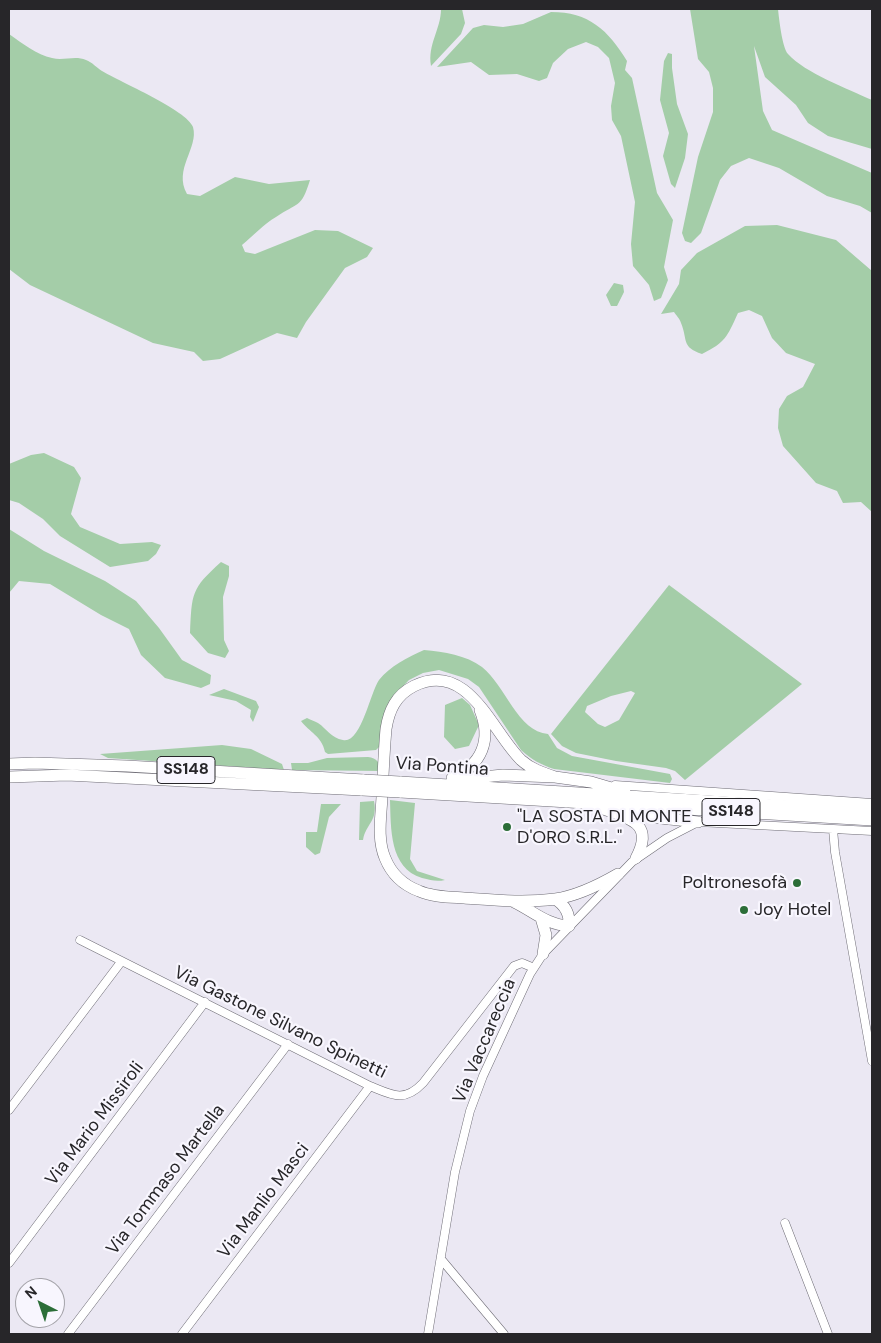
<!DOCTYPE html>
<html>
<head>
<meta charset="utf-8">
<style>
	body { margin:0 }
	#map { position:relative; width:881px; height:1343px; overflow:hidden; background:#ebe8f3; font-family:"DM Sans",sans-serif }
	canvas { display:block }
	.frame { position:absolute; inset:0; border:10px solid #272629; pointer-events:none }
	.north { position:absolute; left:15px; top:1278px; width:50px; height:50px; box-sizing:border-box; background:#f8f6fe; border:1px solid #a4a3a9; border-radius:50%; rotate:319deg; font-size:14px; font-weight:700; line-height:20px; text-align:center; color:#272629 }
	.north::after { content:''; display:block; margin:auto; width:18px; height:22px; background:#2c6e38; clip-path:polygon(50% 0,100% 100%,50% 72%,0 100%) }
</style>
</head>
<body>
<div id="map">
<canvas width="881" height="1343"></canvas>
<div class="frame"></div>
<div class="north">N</div>
</div>
<script>
const ctx = document.querySelector('canvas').getContext('2d');
ctx.lineJoin = 'round';
function fillPath(path, color) {
  ctx.fillStyle = color;
  ctx.fill(path, 'evenodd');
}
function trace(path, color, width, dash) {
  ctx.strokeStyle = color;
  ctx.lineWidth = width;
  ctx.lineCap = dash ? 'butt' : 'round';
  ctx.setLineDash(dash || []);
  ctx.stroke(path);
}
function drawText(font, color, halo, rows, align = 'center') {
  ctx.font = font + ' "DM Sans",sans-serif';
  ctx.lineWidth = 4.5;
  ctx.setLineDash([]);
  ctx.textBaseline = 'middle';
  ctx.strokeStyle = halo;
  ctx.fillStyle = color;
  for (const [text, x, y, turn = 0] of rows) {
    ctx.save();
    ctx.translate(x, y);
    ctx.rotate((+turn || 0) * Math.PI / 180);
    ctx.textAlign = isNaN(turn) ? turn : align;
    if (halo) ctx.strokeText(text, 0, 0);
    ctx.fillText(text, 0, 0);
    ctx.restore();
  }
}
const green = new Path2D(`
	M 441,9 L 462,9 L 465,23 L 461,34 L 431,66 C 427,45 441,29 441,9 Z
	M 690,9 L 778,9 C 779,18 782,47 788,54 C 805,73 848,89 872,100 L 872,149 L 828,136 L 808,123 L 796,105 L 765,77 L 754,46 L 763,111 L 772,130 L 872,173 L 872,213 L 860,206 L 827,196 L 779,168 L 749,158 L 731,166 L 720,180 L 701,233 L 691,243 L 685,241 L 682,233 L 698,157 L 713,112 L 713,88 L 709,72 L 698,59 Z
	M 551,12 C 589,12 608,30 627,61 L 625,70 L 632,78 L 657,193 L 673,220 L 664,267 L 668,280 L 661,298 L 654,301 L 649,285 L 633,266 L 631,244 L 635,202 L 621,136 L 612,120 L 611,106 L 615,83 L 609,58 L 598,47 L 586,42 L 568,49 L 553,63 L 547,78 L 539,81 L 517,74 L 489,75 L 471,62 L 437,67 L 473,28 L 484,25 L 503,27 L 523,24 Z
	M 9,34 C 22,43 37,55 52,58 C 64,61 75,55 86,60 C 92,62 97,68 102,71 C 120,82 187,110 193,127 C 199,148 173,169 187,194 L 200,196 L 235,177 L 269,184 L 310,180 C 301,209 298,202 276,217 C 264,224 253,236 242,245 L 245,252 L 255,254 L 315,230 L 338,231 L 373,248 L 367,257 L 345,268 L 306,322 L 297,338 L 277,333 L 220,359 L 203,361 L 194,352 L 153,343 L 30,285 L 9,269 Z
	M 668,53 L 672,54 L 672,68 L 677,104 L 688,134 L 685,158 L 675,188 L 671,184 L 663,156 L 669,133 L 660,100 L 664,61 Z
	M 777,225 L 836,240 L 872,271 L 872,512 L 861,502 L 843,503 L 837,491 L 816,483 L 783,446 L 778,428 L 779,409 L 787,396 L 803,387 L 815,364 L 786,353 L 772,338 L 762,316 L 749,310 L 738,313 C 727,337 726,342 702,354 C 681,347 688,340 681,323 C 680,319 676,315 674,312 L 661,314 L 679,284 L 681,270 L 697,253 L 745,226 Z
	M 614,283 L 623,285 L 624,292 L 617,306 L 611,306 L 606,295 Z
	M 44,453 L 74,467 L 81,478 L 71,514 L 80,527 L 120,544 L 152,542 L 161,545 L 156,554 L 148,561 L 110,567 L 60,536 L 43,519 L 19,503 L 9,500 L 9,464 L 31,455 Z
	M 9,529 L 44,551 L 105,581 L 136,601 L 159,628 L 182,660 L 211,675 L 210,684 L 201,688 L 165,678 L 141,655 L 129,629 L 101,615 L 50,584 L 19,581 L 9,593 Z
	M 221,562 L 229,566 L 229,576 L 223,597 L 224,640 L 229,651 L 225,658 L 208,653 L 190,633 C 192,593 191,589 221,562 Z
	M 669,585 L 802,684 L 685,780 L 675,771 L 666,768 L 616,761 L 576,753 L 562,746 L 551,734 ZM 631,691 L 635,693 L 619,720 L 605,727 L 598,724 L 585,712 L 587,706 L 611,696 Z
	M 424,650 C 444,652 466,655 482,667 C 505,685 518,732 548,734 L 557,748 L 572,756 L 670,774 L 672,779 L 670,783 L 554,769 C 541,765 531,759 521,750 L 479,687 L 468,679 L 439,670 L 423,673 L 409,680 L 393,697 L 381,745 L 376,750 L 328,754 L 325,752 C 322,736 309,732 301,721 L 307,718 C 310,720 315,721 318,723 C 327,729 331,738 343,740 C 361,744 370,693 379,680 C 390,666 408,657 424,650 Z
	M 224,689 L 256,701 L 259,707 L 253,722 L 250,717 L 251,710 L 236,701 L 209,695 Z
	M 462,698 L 470,705 L 479,725 L 469,746 L 455,749 L 444,737 L 445,705 Z
	M 222,745 L 251,749 L 282,764 L 284,770 L 108,758 L 100,754 Z
	M 368,757 C 377,758 380,763 382,771 L 292,770 L 291,763 L 308,763 L 327,758 Z
	M 390,800 L 415,803 L 410,859 L 417,871 L 445,880 C 436,882 431,880 422,878 C 389,868 391,828 390,800 Z
	M 374,801 C 378,822 366,823 363,840 L 359,840 L 360,802 Z
	M 321,804 L 341,804 L 329,817 L 320,853 L 315,855 L 306,847 L 306,832 L 317,832 Z`);
const minor = new Path2D(`
	M 615,785 L 872,803
	M 833,829 L 835,852 L 872,1061
	M 80,940 L 370,1086 C 392,1095 404,1103 423,1083 L 514,966 L 522,963 L 534,968
	M 9,1110 L 121,962
	M 785,1223 L 828,1334
	M 441,1259 L 504,1334
	M 9,1263 L 205,1002
	M 68,1334 L 288,1044
	M 182,1334 L 370,1086
	M 428,1334 L 455,1172 L 470,1111 L 483,1076 L 530,974 L 543,954 L 632,862 L 667,838 L 698,822 L 872,831`);
const highway = new Path2D(`
	M 9,764 L 35,763 L 127,766 L 364,780
	M 9,777 L 67,775 L 362,790
	M 555,777 C 543,773 531,769 521,760 C 492,732 468,659 414,686 C 396,695 389,710 386,729 C 384,752 383,775 382,797 C 381,817 377,839 385,858 C 391,873 403,885 419,891 C 433,897 449,897 464,898 C 494,900 524,903 555,899 C 577,896 599,885 618,874
	M 452,778 C 482,765 492,740 480,710
	M 453,780 L 503,775 L 555,777 L 591,782 L 625,792
	M 400,782 L 872,811
	M 400,792 L 872,820
	M 598,807 C 626,818 656,821 636,858
	M 622,811 L 660,818 L 698,822
	M 514,902 C 533,911 547,925 569,926 C 570,914 565,905 555,899
	M 541,918 L 546,935 L 543,954`);
const highwayBridge = new Path2D(`
	M 364,780 L 400,782
	M 362,790 L 400,792`);
const markers = [
	[507,827,5,"#2c6e38"],
	[797,883,5,"#2c6e38"],
	[744,910,5,"#2c6e38"]
];
const shields = [
	[186,770,58],
	[731,812,58]
];
const shieldNames = [
	["SS148",186,770],
	["SS148",731,812]
];
const streetNames = [
	["Via Pontina",442,767,4],
	["Via Gastone Silvano Spinetti",280,1023,26],
	["Via Vaccareccia",485,1041,-67],
	["Via Mario Missiroli",95,1124,-53],
	["Via Tommaso Martella",166,1180,-53],
	["Via Manlio Masci",264,1201,-53]
];
const poiNames = [
	["\"LA SOSTA DI MONTE",517,817],
	["D'ORO S.R.L.\"",517,838],
	["Poltronesofà",787,883,"right"],
	["Joy Hotel",754,910]
];
fillPath(green, '#a4cda8');
trace(minor, '#6e6c75', 9);
trace(highway, '#6e6c75', 12);
trace(minor, '#fff', 8);
trace(highway, '#fff', 11);
trace(highwayBridge, '#6e6c75', 12, []);
trace(highwayBridge, '#fff', 11);
for (const [x, y, r, color] of markers) {
  const dot = new Path2D();
  dot.arc(x, y, r, 0, 2 * Math.PI);
  ctx.fillStyle = color;
  ctx.fill(dot);
  trace(dot, '#f8f6fe', 2);
}
for (const [x, y, w] of shields) {
  const box = new Path2D();
  box.roundRect(x - w / 2, y - 13.5, w, 27, 4);
  ctx.fillStyle = '#f8f6fe';
  ctx.fill(box);
  trace(box, '#272629', 1);
}
drawText('bold 16px', '#272629', null, shieldNames);
drawText('18px', '#272629', '#f8f6fe', streetNames);
drawText('18px', '#272629', '#f8f6fe', poiNames, 'left');
</script>
</body>
</html>
